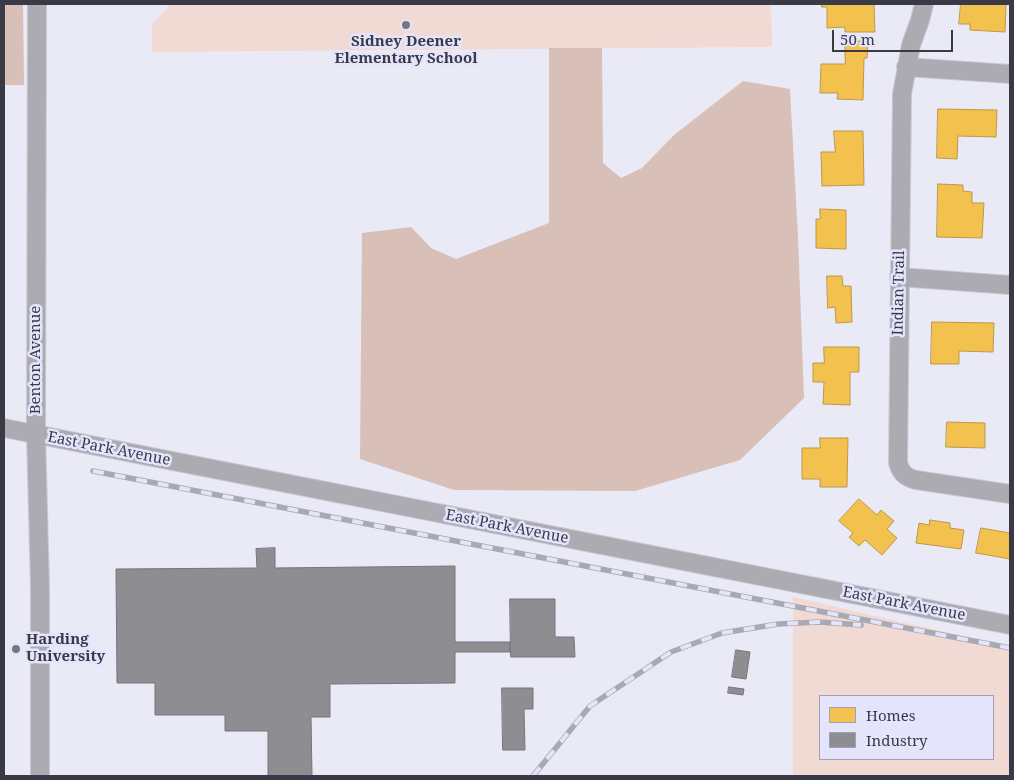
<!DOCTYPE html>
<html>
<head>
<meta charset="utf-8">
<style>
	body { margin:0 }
	#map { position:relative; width:1014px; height:780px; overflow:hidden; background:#eaeaf7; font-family:"Noto Serif",serif }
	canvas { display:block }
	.frame { position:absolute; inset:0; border:5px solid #3a3a46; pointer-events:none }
	.legend { position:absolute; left:819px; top:695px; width:175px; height:65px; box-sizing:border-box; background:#e4e4fd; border:1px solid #a0a0b4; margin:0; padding:6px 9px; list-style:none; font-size:15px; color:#3a3a46 }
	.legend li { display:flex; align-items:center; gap:10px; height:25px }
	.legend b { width:25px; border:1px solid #a0a0b4 }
	.scale { position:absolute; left:832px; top:30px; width:121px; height:22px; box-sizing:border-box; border:2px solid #3a3a46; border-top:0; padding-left:6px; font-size:15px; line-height:18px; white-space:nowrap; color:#3a3a46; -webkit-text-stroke:4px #e4e4fd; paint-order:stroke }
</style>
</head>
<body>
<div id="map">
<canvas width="1014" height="780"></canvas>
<div class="frame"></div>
<ul class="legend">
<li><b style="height:14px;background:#f2c14e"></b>Homes</li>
<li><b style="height:14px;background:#8d8d92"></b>Industry</li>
</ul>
<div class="scale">50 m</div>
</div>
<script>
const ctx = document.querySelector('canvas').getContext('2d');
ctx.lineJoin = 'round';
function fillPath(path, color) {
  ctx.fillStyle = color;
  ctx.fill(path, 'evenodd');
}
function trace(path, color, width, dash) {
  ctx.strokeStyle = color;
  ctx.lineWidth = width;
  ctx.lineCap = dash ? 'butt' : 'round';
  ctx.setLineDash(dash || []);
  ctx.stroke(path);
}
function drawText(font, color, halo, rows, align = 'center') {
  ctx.font = font + ' "Noto Serif",serif';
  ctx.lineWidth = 5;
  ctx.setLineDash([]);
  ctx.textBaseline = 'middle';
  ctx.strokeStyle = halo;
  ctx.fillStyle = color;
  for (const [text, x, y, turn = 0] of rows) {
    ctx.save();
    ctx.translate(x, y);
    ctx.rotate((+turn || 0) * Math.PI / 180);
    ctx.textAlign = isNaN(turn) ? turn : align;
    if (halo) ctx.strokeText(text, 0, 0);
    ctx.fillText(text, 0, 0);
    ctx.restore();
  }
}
const green = new Path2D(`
	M 171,4 L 771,4 L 772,47 L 152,52 L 152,24 Z
	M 793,597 L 1010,647 L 1010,776 L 793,776 ZM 820,696 L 993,696 L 993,759 L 820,759 Z`);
const forest = new Path2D(`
	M 4,4 L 23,4 L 24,85 L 4,85 Z
	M 549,48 L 602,48 L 603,163 L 621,178 L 642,168 L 674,135 L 743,81 L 790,89 L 798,237 L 804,398 L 740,460 L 635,491 L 454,490 L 360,459 L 362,233 L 411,227 L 431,248 L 456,259 L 549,223 Z`);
const homes = new Path2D(`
	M 822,4 L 874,4 L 875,32 L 845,32 L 845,27 L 827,28 L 827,7 L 822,7 Z
	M 961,4 L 1006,4 L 1005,32 L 970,30 L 970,24 L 959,24 Z
	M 845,41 L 868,41 L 867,58 L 864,58 L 863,100 L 837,99 L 838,93 L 820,93 L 821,64 L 845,64 Z
	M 938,109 L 997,110 L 996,137 L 958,136 L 957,159 L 937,158 Z
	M 834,131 L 863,131 L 864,185 L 822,186 L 821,152 L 835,152 Z
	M 938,184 L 963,185 L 963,191 L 972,192 L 972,203 L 984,203 L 982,238 L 937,237 Z
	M 820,209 L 846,210 L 846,249 L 816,248 L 816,219 L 820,219 Z
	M 827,276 L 842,276 L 843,286 L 851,286 L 852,322 L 836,323 L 835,307 L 828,308 Z
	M 932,322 L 994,323 L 993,352 L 959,351 L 959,364 L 931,364 Z
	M 824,347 L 859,347 L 859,372 L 850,372 L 850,405 L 823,404 L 824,382 L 813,382 L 813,363 L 824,363 Z
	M 947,422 L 985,423 L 985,448 L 946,447 Z
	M 820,438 L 848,438 L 847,487 L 820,487 L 820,479 L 802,479 L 802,448 L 820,448 Z
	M 859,499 L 877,515 L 881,510 L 894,521 L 887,529 L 897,538 L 882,555 L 865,540 L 859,546 L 849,537 L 853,533 L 839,521 Z
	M 930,520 L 950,523 L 950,528 L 964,530 L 961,549 L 916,543 L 919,523 L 929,525 Z
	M 981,528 L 1010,533 L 1010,559 L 976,553 Z`);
const industry = new Path2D(`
	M 275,548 L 275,568 L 455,566 L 455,642 L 510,642 L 510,652 L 455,652 L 455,683 L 330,684 L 330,717 L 311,717 L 312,776 L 268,776 L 268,731 L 225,731 L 225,715 L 155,715 L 155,683 L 117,683 L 116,569 L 257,568 L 256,549 Z
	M 510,599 L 555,599 L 555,637 L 574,637 L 575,657 L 511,657 Z
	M 736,650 L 750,652 L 746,679 L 732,677 Z
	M 729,687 L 744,689 L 743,695 L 728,693 Z
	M 502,688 L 533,688 L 533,709 L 524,709 L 525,750 L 503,750 Z`);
const minor = new Path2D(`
	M 37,4 L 36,434 L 40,588 L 40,776
	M 924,4 L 920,20 L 911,45 L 902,94 L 898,463 C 901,473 905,477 916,480 L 1010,494
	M 906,67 L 1010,74
	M 899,277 L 1010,285
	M 4,428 L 1010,625`);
const rail = new Path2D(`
	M 93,471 L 1010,648
	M 533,776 L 590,706 L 671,652 L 722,633 L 778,624 L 819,622 L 861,625`);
const markers = [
	[406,25,5,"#787884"],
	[16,649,5,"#787884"]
];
const poiNames = [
	["Sidney Deener",406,42],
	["Elementary School",406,59],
	["Harding",26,640,"left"],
	["University",26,657,"left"]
];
const streetNames = [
	["Indian Trail",899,293,-89],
	["Benton Avenue",36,360,-90],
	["East Park Avenue",109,449,11],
	["East Park Avenue",507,527,11],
	["East Park Avenue",904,604,11]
];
fillPath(green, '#f1dad3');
fillPath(forest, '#d8bfb7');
fillPath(homes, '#f2c14e');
trace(homes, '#bb984c', 1);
fillPath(industry, '#8d8d92');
trace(industry, '#74747b', 1);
trace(minor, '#c8c8d3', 20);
trace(minor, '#ababb1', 18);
trace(rail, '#a9a9b1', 5.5);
trace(rail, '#e4e4fd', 4, [11]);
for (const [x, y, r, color] of markers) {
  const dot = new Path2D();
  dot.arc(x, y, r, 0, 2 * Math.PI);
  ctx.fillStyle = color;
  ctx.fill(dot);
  trace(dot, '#e4e4fd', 2);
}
drawText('bold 15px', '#3a3a46', '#e4e4fd', poiNames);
drawText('15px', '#3a3a46', '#e4e4fd', streetNames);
</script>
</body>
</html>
